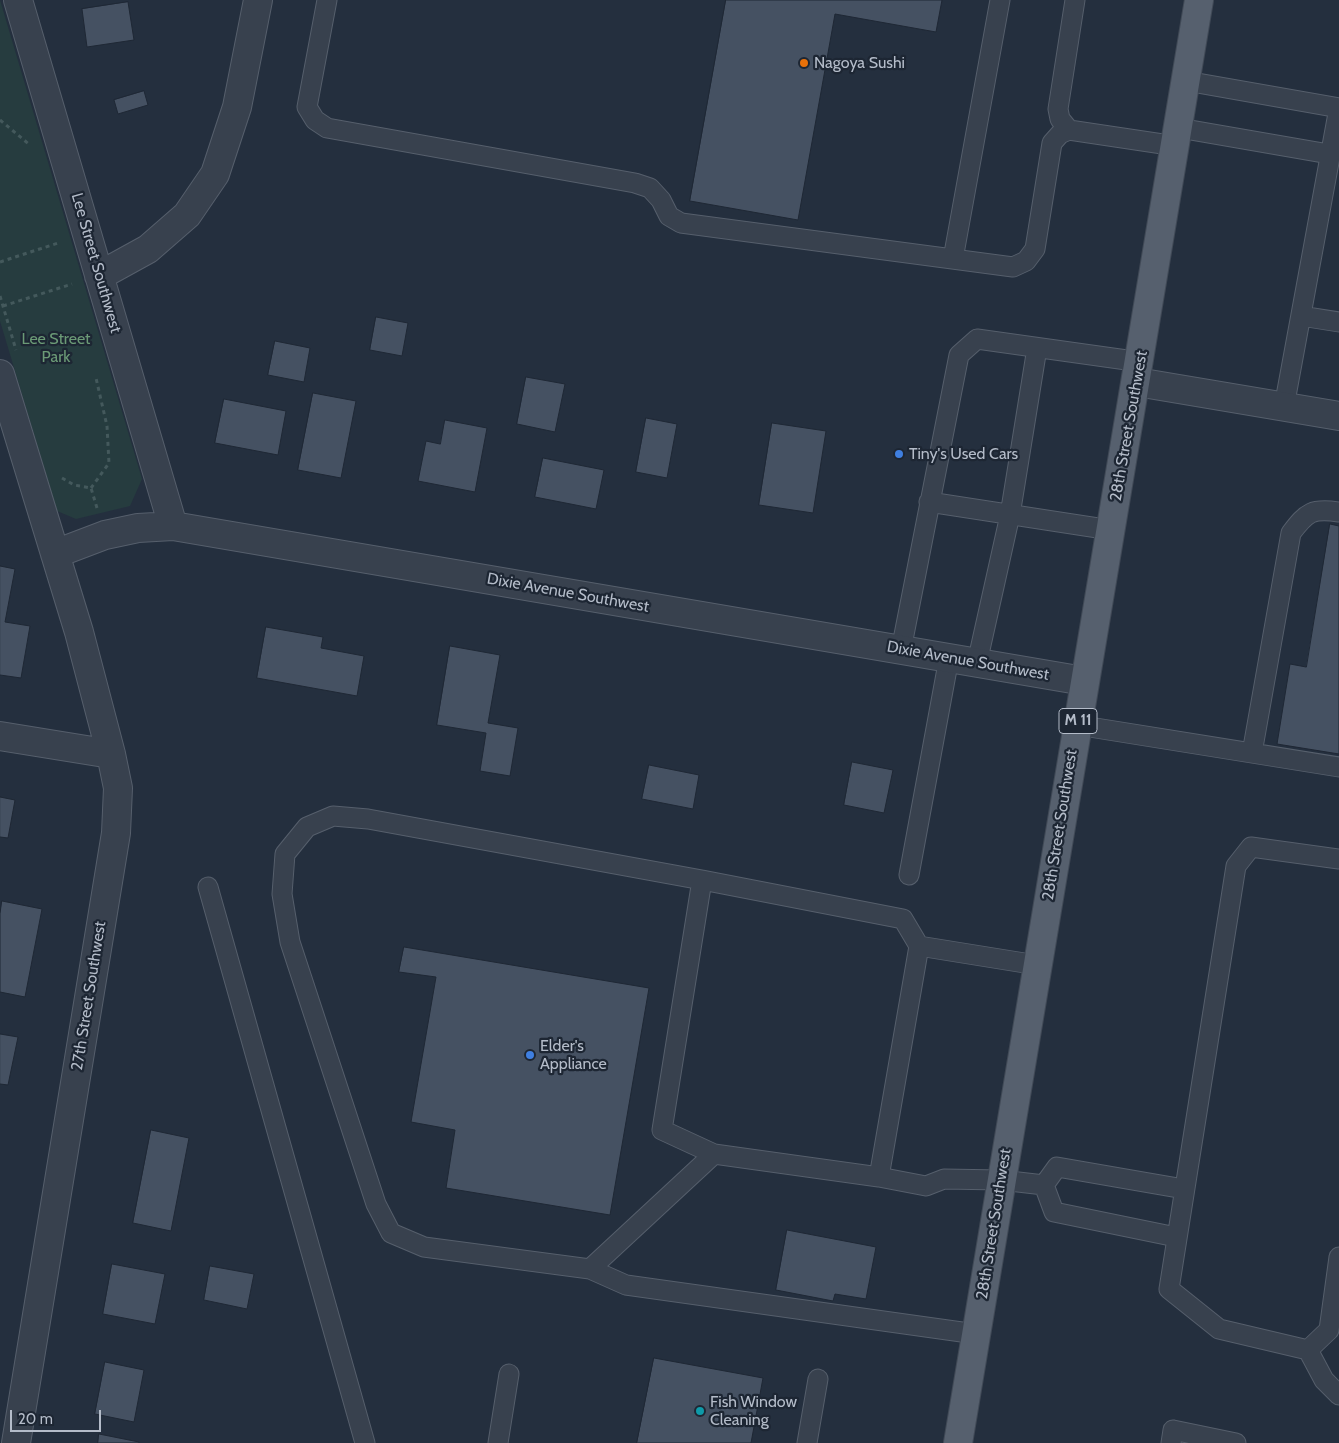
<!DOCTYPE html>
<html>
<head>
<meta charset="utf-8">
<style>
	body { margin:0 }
	#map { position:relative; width:1339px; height:1443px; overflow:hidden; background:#242f3e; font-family:Cabin,sans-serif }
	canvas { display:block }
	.scale { position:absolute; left:10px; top:1410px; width:91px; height:22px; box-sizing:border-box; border:2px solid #b4bcc9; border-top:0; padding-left:6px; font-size:15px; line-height:18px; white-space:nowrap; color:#b4bcc9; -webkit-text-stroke:4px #1d2633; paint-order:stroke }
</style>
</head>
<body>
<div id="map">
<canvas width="1339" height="1443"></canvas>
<div class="scale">20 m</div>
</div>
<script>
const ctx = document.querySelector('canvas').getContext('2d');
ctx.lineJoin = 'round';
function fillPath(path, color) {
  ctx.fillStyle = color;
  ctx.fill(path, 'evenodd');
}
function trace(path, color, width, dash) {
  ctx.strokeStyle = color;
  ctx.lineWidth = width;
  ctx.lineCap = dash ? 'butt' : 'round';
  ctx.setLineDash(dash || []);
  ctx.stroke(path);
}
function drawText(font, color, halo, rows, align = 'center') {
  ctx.font = font + ' Cabin,sans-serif';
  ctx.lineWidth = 4.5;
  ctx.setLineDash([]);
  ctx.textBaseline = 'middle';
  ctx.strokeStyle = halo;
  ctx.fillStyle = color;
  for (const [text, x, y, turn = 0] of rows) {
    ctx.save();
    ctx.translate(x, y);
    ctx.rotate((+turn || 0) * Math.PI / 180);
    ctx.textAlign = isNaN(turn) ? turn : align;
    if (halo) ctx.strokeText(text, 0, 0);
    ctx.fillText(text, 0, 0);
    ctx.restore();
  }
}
const green = new Path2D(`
	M 0,0 L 142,479 L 130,506 L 76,519 L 57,511 L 0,321 Z`);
const building = new Path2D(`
	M 726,0 L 942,0 L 936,32 L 835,14 L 798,220 L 690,201 Z
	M 128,2 L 134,40 L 87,47 L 82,9 Z
	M 144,91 L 148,105 L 118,114 L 114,100 Z
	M 376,317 L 408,323 L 402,356 L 370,350 Z
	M 275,341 L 310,348 L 304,382 L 268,375 Z
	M 526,377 L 565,384 L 555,432 L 517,424 Z
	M 313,393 L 356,401 L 341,478 L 298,470 Z
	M 224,399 L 286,411 L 278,455 L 215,443 Z
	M 646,418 L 677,424 L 667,478 L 636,472 Z
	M 445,420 L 487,428 L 475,492 L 418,481 L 426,441 L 440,444 Z
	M 772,423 L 826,431 L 813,513 L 759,505 Z
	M 543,458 L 604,470 L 596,509 L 535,497 Z
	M 1330,524 L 1339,526 L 1339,754 L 1277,744 L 1290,664 L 1306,667 Z
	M 0,566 L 15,569 L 5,622 L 30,626 L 21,678 L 0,675 Z
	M 266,627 L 323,637 L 321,648 L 364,656 L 357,696 L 257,678 Z
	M 450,646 L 500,655 L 488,723 L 518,728 L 510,776 L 480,771 L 486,733 L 437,725 Z
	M 852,762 L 893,770 L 884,813 L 844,805 Z
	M 649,765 L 699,775 L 693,809 L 642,799 Z
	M 0,797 L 15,800 L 8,838 L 0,837 Z
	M 2,901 L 42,909 L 25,997 L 0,992 L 0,914 Z
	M 404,947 L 649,988 L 610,1215 L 446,1188 L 455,1130 L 411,1122 L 436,977 L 399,972 Z
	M 0,1034 L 18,1037 L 8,1085 L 0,1084 Z
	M 151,1130 L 189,1138 L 171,1231 L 133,1223 Z
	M 787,1230 L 876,1247 L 866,1299 L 835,1294 L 833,1301 L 776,1290 Z
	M 112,1264 L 165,1274 L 155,1324 L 103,1314 Z
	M 210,1266 L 254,1274 L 247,1309 L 204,1300 Z
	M 654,1358 L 763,1378 L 751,1443 L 637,1443 Z
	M 105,1362 L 144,1370 L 134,1422 L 95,1414 Z
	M 99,1434 L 139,1442 L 139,1443 L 98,1443 Z`);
const path = new Path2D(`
	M 0,120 L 30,145
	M 0,262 L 58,243
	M 0,296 L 16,350
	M 3,306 L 72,284
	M 62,478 L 74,485 L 91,488 L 97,508
	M 91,488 L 109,463 L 107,426 L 96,378`);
const lane = new Path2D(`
	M 327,0 L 307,107 L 315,120 L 327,128 L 635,183 L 650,188 L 661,200 L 669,216 L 681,223 L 1013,267 L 1026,261 L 1035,249 L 1052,143 L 1060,134 L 1069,130 L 1176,146
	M 1186,81 L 1339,108
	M 1179,128 L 1329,154
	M 1069,130 L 1060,119 L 1058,109 L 1075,0
	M 953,259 L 1000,0
	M 1301,316 L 1339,322
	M 1284,407 L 1339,108
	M 929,502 L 1111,530
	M 901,650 L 959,355 L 977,339 L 1141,362
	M 977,663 L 1010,515 L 1037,348
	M 1077,725 L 1339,767
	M 1252,753 L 1291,533 C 1307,512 1312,508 1339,512
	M 1339,859 L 1251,847 L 1236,866 L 1169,1289 L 1219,1329 L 1308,1350 L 1329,1330 L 1339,1257
	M 909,875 L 949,658
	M 208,887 L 365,1443
	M 1037,965 L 919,946 L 903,919 L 702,880 L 662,1130 L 714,1154 L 879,1177 L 926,1186 L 944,1179 L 1001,1180 L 1044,1185
	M 714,1154 L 590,1269 L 626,1285 L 976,1334
	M 879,1177 L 919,946
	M 1044,1185 L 1054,1212 L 1176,1237
	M 1044,1185 L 1057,1167 L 1184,1189
	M 590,1269 L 424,1247 L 391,1233 L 376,1204 L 290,942 L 282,894 L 285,854 L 307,827 L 333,816 L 368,819 L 702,880
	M 1308,1350 L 1324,1380 L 1339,1395
	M 498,1443 L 509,1374
	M 807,1443 L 818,1379
	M 1171,1443 L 1173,1430 L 1236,1443`);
const street = new Path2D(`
	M 18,0 L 173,526
	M 99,276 L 148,249 L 187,215 L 215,174 L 237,107 L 258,0
	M 0,374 L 79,632 L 111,754 L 118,788 L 116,833 L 16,1443
	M 1137,382 L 1339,416
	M 55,554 L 105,535 L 138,528 L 173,526 L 1084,681
	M 0,736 L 111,754`);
const primary = new Path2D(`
	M 958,1443 C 1037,962 1120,481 1199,0`);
const markers = [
	[804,63,5,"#e8710a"],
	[899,454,5,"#3f7fe0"],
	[530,1055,5,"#3f7fe0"],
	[700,1411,5,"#0f9aa8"]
];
const shields = [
	[1078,721,38]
];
const shieldNames = [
	["M 11",1078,721]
];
const poiNames = [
	["Nagoya Sushi",814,63],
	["Tiny's Used Cars",909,454],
	["Elder's",540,1046],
	["Appliance",540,1064],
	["Fish Window",710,1402],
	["Cleaning",710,1420]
];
const streetNames = [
	["Lee Street Southwest",96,263,74],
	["28th Street Southwest",1129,426,-80],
	["Dixie Avenue Southwest",568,593,10],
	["Dixie Avenue Southwest",968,661,10],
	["28th Street Southwest",1060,825,-81],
	["27th Street Southwest",89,996,-81],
	["28th Street Southwest",994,1224,-81]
];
const parkNames = [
	["Lee Street",56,339],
	["Park",56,357]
];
fillPath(green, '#263c3f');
fillPath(building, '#455162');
trace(building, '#1f2835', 1);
trace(lane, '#565f6c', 21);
trace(street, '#565f6c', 30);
trace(primary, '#414a57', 30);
trace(path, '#44595c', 3, [4, 4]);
trace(lane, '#38414e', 19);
trace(street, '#38414e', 28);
trace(primary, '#56606e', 28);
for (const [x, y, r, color] of markers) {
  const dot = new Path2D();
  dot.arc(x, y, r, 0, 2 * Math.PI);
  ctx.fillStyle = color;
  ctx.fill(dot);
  trace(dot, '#1d2633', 2);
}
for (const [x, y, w] of shields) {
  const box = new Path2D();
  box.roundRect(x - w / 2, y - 12.5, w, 25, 4);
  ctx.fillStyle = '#1d2633';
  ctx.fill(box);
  trace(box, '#b4bcc9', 1);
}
drawText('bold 15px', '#b4bcc9', null, shieldNames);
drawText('16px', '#b4bcc9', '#1d2633', poiNames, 'left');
drawText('16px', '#b4bcc9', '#1d2633', streetNames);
drawText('16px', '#6b9a76', '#1d2633', parkNames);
</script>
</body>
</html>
